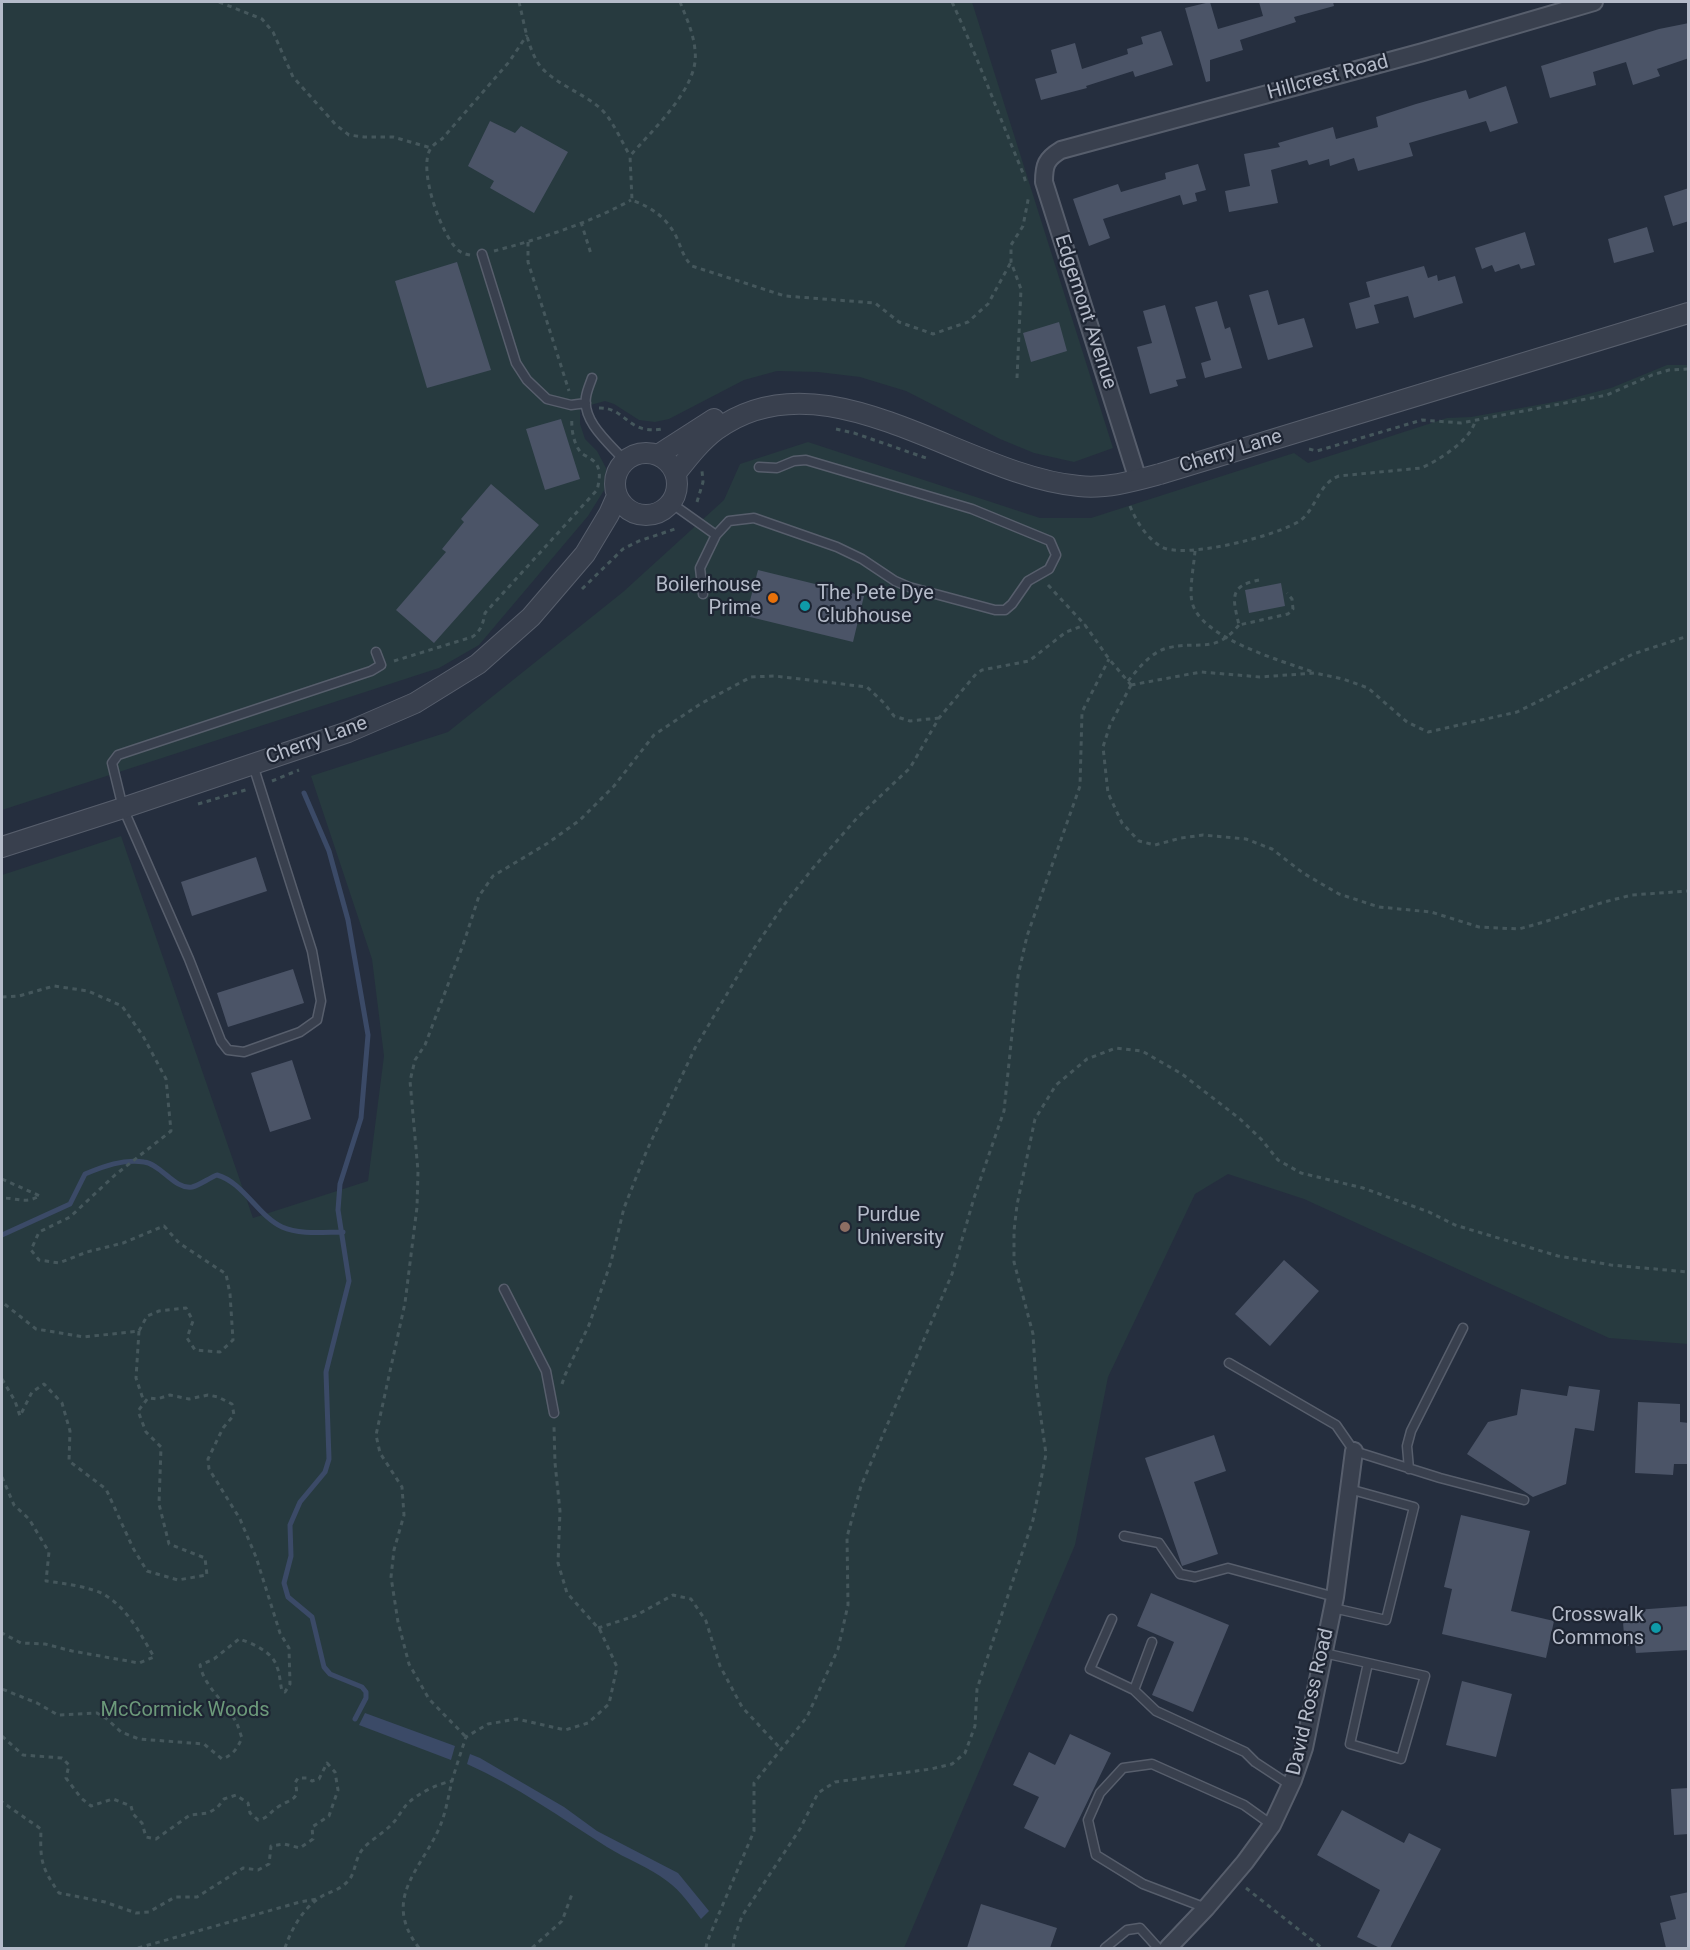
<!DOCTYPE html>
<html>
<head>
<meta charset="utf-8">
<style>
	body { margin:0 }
	#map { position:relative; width:1690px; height:1950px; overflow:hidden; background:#252e3e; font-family:Roboto,sans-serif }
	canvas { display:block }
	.frame { position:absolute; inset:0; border:3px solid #b5bbc9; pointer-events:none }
</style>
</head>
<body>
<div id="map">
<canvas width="1690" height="1950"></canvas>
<div class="frame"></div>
</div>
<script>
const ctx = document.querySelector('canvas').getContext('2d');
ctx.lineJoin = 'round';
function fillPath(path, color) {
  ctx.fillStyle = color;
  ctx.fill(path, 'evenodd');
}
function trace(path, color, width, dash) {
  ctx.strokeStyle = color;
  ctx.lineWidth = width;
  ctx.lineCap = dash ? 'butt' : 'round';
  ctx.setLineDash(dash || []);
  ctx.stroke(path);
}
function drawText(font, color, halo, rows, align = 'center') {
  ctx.font = font + ' Roboto,sans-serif';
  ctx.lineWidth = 4.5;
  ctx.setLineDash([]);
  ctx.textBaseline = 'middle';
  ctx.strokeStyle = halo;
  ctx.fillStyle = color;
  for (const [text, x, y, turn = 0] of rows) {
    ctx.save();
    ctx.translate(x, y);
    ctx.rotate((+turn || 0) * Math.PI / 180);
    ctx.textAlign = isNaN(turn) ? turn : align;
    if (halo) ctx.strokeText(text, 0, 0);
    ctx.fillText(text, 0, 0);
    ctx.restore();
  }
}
const green = new Path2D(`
	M 2,2 L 972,2 L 1113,448 L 1074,462 L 1034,453 L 1000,439 L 906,391 L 860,377 L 818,372 L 777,371 L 744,380 L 669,419 L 655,422 L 639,420 L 614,404 L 605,401 L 580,408 L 580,424 L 585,439 L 597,451 L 606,468 L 606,487 L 588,516 L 479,645 L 439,668 L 2,810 Z
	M 1667,365 L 1688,365 L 1688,1344 L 1609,1338 L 1304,1199 L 1228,1174 L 1195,1194 L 1108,1377 L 1075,1545 L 904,1948 L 2,1948 L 2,875 L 121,836 L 253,1218 L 368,1181 L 384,1056 L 372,959 L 311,776 L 448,732 L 623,592 L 724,500 L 740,464 L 808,442 L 1040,518 L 1091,518 L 1294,453 L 1308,463 L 1447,418 L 1471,417 L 1565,400 L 1611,388 Z`);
const water = new Path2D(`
	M 365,1713 L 455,1746 L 451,1760 L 359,1725 Z
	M 470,1754 L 480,1758 L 564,1807 L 597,1831 L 678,1873 L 709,1911 L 701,1919 C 691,1906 681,1891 667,1881 C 649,1867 626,1859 607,1847 C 561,1818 517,1786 467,1764 Z`);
const stream = new Path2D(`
	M 304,793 L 329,851 L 348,920 L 368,1035 L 361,1118 L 340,1184 L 338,1210 L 349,1281 L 326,1372 L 329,1459 L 325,1472 L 300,1502 L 290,1525 L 291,1556 L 284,1583 L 288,1597 L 312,1617 L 324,1667 L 330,1674 L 362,1687 L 366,1692 L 366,1698 L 355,1719
	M 2,1235 L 70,1204 L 85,1174 C 104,1166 123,1159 144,1162 C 161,1164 175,1190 192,1187 C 200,1185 209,1178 217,1175 C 243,1182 258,1216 282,1227 C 300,1235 324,1232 343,1232`);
const building = new Path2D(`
	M 1210,2 L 1218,29 L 1263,16 L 1259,2 L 1333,2 L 1334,6 L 1294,17 L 1296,22 L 1240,40 L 1243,50 L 1210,60 L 1210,81 L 1206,82 L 1185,8 Z
	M 1689,23 L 1689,58 L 1657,69 L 1660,76 L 1633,85 L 1626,62 L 1593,72 L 1596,85 L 1550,98 L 1541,66 L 1659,29 Z
	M 1161,31 L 1173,65 L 1135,77 L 1133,71 L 1086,86 L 1087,88 L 1041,100 L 1035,79 L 1057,73 L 1051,50 L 1075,43 L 1082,69 L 1128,54 L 1127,49 L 1143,44 L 1141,37 Z
	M 1506,86 L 1518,123 L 1490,132 L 1486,121 L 1409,143 L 1413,156 L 1358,171 L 1354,158 L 1330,166 L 1329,159 L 1309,165 L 1307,160 L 1271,170 L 1278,203 L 1229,212 L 1225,191 L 1250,186 L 1244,154 L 1280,147 L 1278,143 L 1333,127 L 1336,139 L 1378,127 L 1376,117 L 1416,104 L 1466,90 L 1469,99 Z
	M 490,121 L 515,133 L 521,126 L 568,152 L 534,213 L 490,188 L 494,181 L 468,166 Z
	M 1198,164 L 1206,190 L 1195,193 L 1197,201 L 1183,205 L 1180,195 L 1103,219 L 1110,238 L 1089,246 L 1073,199 L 1118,184 L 1121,192 L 1166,179 L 1165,173 Z
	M 1689,188 L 1689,221 L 1673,226 L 1664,196 Z
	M 1647,227 L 1654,252 L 1614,263 L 1608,239 Z
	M 1525,232 L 1535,265 L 1521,269 L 1519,264 L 1495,272 L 1492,265 L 1482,269 L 1475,248 Z
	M 457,262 L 491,370 L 427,388 L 395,281 Z
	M 1424,266 L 1428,278 L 1437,275 L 1438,281 L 1455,276 L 1463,303 L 1414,318 L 1408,296 L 1374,305 L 1379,323 L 1356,329 L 1349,303 L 1370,297 L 1366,282 Z
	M 1268,290 L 1278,325 L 1304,318 L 1313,347 L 1268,360 L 1249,295 Z
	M 1217,301 L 1225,329 L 1230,327 L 1242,368 L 1205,378 L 1201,363 L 1211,360 L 1195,307 Z
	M 1165,305 L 1186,378 L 1176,380 L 1178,386 L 1150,394 L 1137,347 L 1152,343 L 1143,311 Z
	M 1059,322 L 1067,351 L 1031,362 L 1023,333 Z
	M 561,419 L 580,479 L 545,490 L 526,429 Z
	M 491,484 L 539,525 L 434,643 L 396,610 L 446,552 L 442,549 L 464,522 L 461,519 Z
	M 758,570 L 864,596 L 853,642 L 746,616 Z
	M 1281,583 L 1285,606 L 1249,613 L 1245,590 Z
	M 256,857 L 267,891 L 192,916 L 181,882 Z
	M 293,969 L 304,1003 L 228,1027 L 217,993 Z
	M 292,1060 L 311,1119 L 270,1132 L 251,1073 Z
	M 1284,1260 L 1319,1291 L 1270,1346 L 1235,1314 Z
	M 1569,1386 L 1600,1390 L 1594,1431 L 1575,1428 L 1566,1484 L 1533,1497 L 1467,1454 L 1488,1422 L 1517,1415 L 1521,1389 L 1567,1396 Z
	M 1638,1402 L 1680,1404 L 1680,1422 L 1689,1423 L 1689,1464 L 1674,1464 L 1673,1475 L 1635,1473 Z
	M 1214,1435 L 1226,1471 L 1194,1482 L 1218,1554 L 1182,1566 L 1145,1458 Z
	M 1461,1515 L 1530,1531 L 1511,1611 L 1554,1621 L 1546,1658 L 1442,1634 L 1452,1589 L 1444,1587 Z
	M 1151,1593 L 1229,1625 L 1193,1712 L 1152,1695 L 1174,1642 L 1137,1626 Z
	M 1689,1606 L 1689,1650 L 1636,1653 L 1635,1645 L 1625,1646 L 1622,1611 Z
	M 1462,1681 L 1512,1694 L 1496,1757 L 1446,1745 Z
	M 1070,1734 L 1111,1753 L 1065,1848 L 1024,1828 L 1039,1797 L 1013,1785 L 1029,1752 L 1055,1765 Z
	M 1689,1788 L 1689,1834 L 1674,1835 L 1671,1789 Z
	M 1342,1810 L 1404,1843 L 1409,1833 L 1441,1849 L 1390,1948 L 1380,1948 L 1357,1937 L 1380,1890 L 1317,1855 Z
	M 1689,1892 L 1689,1948 L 1666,1948 L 1660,1923 L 1676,1919 L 1670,1896 Z
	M 981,1904 L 1057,1928 L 1050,1948 L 967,1948 Z`);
const path = new Path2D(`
	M 219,2 L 262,19 L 273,32 L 293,77 L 336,125 L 349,135 L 364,137 L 393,137 L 431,148
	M 519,2 C 524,22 527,45 538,63 C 550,82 584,93 601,109 C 612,119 622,142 630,156
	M 680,2 C 686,17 694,34 695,51 C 700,87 652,130 630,156 L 632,200 C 652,208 665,216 676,236 C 681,247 683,257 692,266 L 785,296 L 875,303 L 899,322 L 933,334 L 968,322 L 988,304 L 1011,262
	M 952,2 C 978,58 999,116 1023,173 L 1026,183
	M 581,222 L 591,254
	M 528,242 L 528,262 L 569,391
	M 494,251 C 537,240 592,222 631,200
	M 470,255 C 465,254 461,253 457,249 C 441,234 417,168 431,148 C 434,144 439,141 442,139 L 509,62 L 527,35
	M 1017,378 L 1021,289 L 1011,262 L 1011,245 L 1023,226 L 1029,195
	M 599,408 C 626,407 627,435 662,429
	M 836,429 L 854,433 L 926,458
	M 1309,449 L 1317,451 L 1422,420 L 1461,423 L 1607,395 L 1652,375 L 1669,370 L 1688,369
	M 697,502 L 703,482 L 702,471
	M 1130,506 C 1136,521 1146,537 1160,546 C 1181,561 1281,535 1301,520 C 1317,507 1318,484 1339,476 L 1421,468 C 1438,461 1471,440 1475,421
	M 1195,551 C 1194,565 1189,589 1192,602 C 1200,638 1282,661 1313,672
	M 1259,580 C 1228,586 1233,599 1239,625 L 1288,614 L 1293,609 L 1292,599 L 1287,593
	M 1048,585 L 1085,625 L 1109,659 L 1131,685
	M 582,589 L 623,549 L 639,541 L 675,529
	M 394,661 L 472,637 C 481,631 483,624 485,613 L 597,490 C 600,479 602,466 591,459 C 587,456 582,455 579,450 C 573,441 571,427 572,417
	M 1128,681 C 1139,668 1150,653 1167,648 C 1200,640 1214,655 1239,625
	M 1131,685 L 1110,725 L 1103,747 L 1108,793 L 1122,823 L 1139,841 L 1155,845 L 1181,838 L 1203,835 L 1246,839 L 1272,849 L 1303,873 L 1339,894 L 1379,907 L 1431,912 L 1479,927 L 1519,929 L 1544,922 L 1604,902 L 1632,895 L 1688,891
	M 1131,685 L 1201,672 L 1260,677 L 1315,673 L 1343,679 L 1368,688 L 1407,722 L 1428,732 L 1517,712 L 1633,654 L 1688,636
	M 272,781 L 299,770
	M 198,804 L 249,789
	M 2,997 L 19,996 L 54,986 L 88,991 L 122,1006 L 143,1036 L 166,1079 L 171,1131 L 115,1175 L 70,1217 L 39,1232 L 31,1250 L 39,1260 L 59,1263 L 87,1252 L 123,1243 L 164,1226 L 179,1243 L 226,1274 L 230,1294 L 233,1340 L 220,1352 L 195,1350 L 187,1338 L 193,1321 L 186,1308 L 159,1311 L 147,1316 L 139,1331 L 84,1337 L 36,1329 L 2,1302
	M 2,1179 L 40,1196 C 24,1204 18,1198 2,1198
	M 139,1331 L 136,1378 L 144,1402
	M 2,1379 L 15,1401 L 20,1416 L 32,1392 L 44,1384 L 62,1403 L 70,1431 L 69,1461 L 106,1489 L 133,1548 L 147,1571 L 178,1580 L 207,1575 L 205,1558 L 169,1544 L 159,1504 L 161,1447 L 146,1432 L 138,1411 L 148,1398 L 157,1399 L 170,1395 L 189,1399 L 208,1395 L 218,1397 L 232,1404 L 234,1415 L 223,1428 L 208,1459 L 209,1469 L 240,1519 L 256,1557 L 280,1633 L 289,1648 L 290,1684 L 285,1692 L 282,1691 C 280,1683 280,1674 277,1667 C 273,1652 252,1643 239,1639 L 214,1659 L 200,1665 C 204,1687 227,1703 237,1724 C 239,1728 240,1733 242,1738 C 237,1749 233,1755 222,1759 L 204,1744 L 139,1739 L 121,1732 L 107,1719 L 97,1713 L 58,1715 L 37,1703 L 2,1689
	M 562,1384 L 565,1375 L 589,1325 L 611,1262 L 624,1208 L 647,1150 L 695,1048 L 753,950 L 783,906 L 813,868 L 857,818 L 910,768 L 939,718 L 976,674 L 982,670 L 1029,661 L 1066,632 L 1085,625
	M 2,1477 L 14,1505 L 29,1519 L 49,1552 L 46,1581 C 62,1583 91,1587 105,1595 C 128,1609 141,1635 154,1657 L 139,1663 L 72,1651 L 45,1644 L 21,1643 L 2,1633
	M 598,1628 L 635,1616 L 673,1595 L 691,1599 L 706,1621 L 720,1666 L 742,1707 L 781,1749
	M 2,1736 L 23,1755 L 62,1758 L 69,1765 L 66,1778 L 81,1798 L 91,1806 L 113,1799 L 131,1806 L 133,1814 L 142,1823 L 146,1837 L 156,1839 L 190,1815 L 208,1813 L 217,1808 L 224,1799 L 236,1795 L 248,1803 L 250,1813 L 258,1820 C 267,1819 270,1812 278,1807 C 289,1799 301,1801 295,1783 L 298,1778 L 307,1778 L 312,1781 L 319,1779 L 327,1763 L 335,1772 L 338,1790 L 329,1816 L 312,1827 L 313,1839 L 300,1848 L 284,1844 L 271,1846 L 269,1864 L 258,1870 L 243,1868 L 197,1897 L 175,1897 L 149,1912 L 136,1913 L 105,1902 L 59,1893 C 41,1867 40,1860 41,1829 L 2,1802
	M 465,1736 L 429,1699 L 409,1664 L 398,1622 L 391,1577 L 394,1550 L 404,1515 L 402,1487 L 380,1453 L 376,1435 L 405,1303 L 417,1207 L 418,1171 L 410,1081 L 415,1060 L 425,1045 L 463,945 L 479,896 L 493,876 L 548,843 L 580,820 L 614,786 L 654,735 L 702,703 L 751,677 L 775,676 L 867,687 L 884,703 L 894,716 L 910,721 L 939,718
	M 1246,1888 L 1322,1948
	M 138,1948 L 300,1902 L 318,1899
	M 285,1948 C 291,1930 302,1910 318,1899 C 326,1892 339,1891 346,1883 C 356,1875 354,1860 362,1850 C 369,1841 382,1834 390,1826 C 397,1820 401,1811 407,1804 C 418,1793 438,1784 452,1781
	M 419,1948 C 378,1895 428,1865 443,1818 C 447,1806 449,1793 452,1781 C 456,1767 461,1752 466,1737 L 488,1724 L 517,1719 L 565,1730 L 588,1723 L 609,1704 L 617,1667 L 600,1630 L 567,1593 L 558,1563 L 560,1511 L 555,1463 L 554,1426
	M 532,1948 L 562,1921 L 572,1894
	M 706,1948 L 707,1942 L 754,1831 L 754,1783 L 807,1717 L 838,1649 L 848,1605 L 847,1537 L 861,1486 L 952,1274 L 974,1198 L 1004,1111 L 1018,976 L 1027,936 L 1080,786 L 1082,712 L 1109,659
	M 733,1948 L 735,1936 L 742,1916 L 800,1829 L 818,1793 L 835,1782 L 931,1769 L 952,1764 L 965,1753 L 975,1726 L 977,1689 L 1033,1520 L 1046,1454 L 1036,1383 L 1033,1334 L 1014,1262 L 1014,1231 L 1017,1205 L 1035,1119 L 1056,1085 L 1087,1059 L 1116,1048 L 1142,1051 L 1182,1074 L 1240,1119 L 1261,1139 L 1278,1160 L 1301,1173 L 1363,1188 L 1429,1212 L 1455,1225 L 1558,1256 L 1611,1265 L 1688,1272`);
const service = new Path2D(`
	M 482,254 L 516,363 L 527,380 L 547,399 L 571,405 L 586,403
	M 592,378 C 590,384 587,390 586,397 C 582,422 610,444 625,461
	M 671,503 L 716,535
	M 703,594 L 700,568 L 716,535 L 729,521 L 754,518 L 837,547 L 862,559 L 895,581 L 909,587 L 995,610 L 1005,610 L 1012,604 L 1028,581 L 1049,569 L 1056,555 L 1050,541 L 972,509 L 806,460 L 794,461 L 777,468 L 759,467
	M 253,765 L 312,951 L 321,1001 L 317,1020 L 300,1032 L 244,1052 L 228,1050 L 221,1041 L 189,959 L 123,808 L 112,763 L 118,755 L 371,671 L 381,665 L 376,652
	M 504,1289 L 546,1371 L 554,1413
	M 1229,1363 L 1336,1425 L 1354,1451 L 1440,1478 L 1524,1500
	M 1409,1469 L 1407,1446 L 1411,1431 L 1463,1328
	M 1124,1536 L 1159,1543 L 1180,1574 L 1195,1577 L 1228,1568 L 1335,1597
	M 1333,1608 L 1386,1620 L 1414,1507 L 1349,1489
	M 1112,1619 L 1090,1669 L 1134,1690 L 1156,1711 L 1245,1752 L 1255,1762 L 1290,1785
	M 1324,1653 L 1425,1676 L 1401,1759 L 1350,1744 L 1368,1663
	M 1134,1690 L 1152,1642
	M 1206,1908 L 1143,1884 L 1096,1855 L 1088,1820 L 1100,1793 L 1123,1768 L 1152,1764 L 1244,1805 L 1272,1825
	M 1105,1948 L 1127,1930 L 1140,1928 L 1158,1948`);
const minor = new Path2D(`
	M 1138,480 L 1044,182 C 1044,165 1046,159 1061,150 L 1423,52 L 1594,2
	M 1168,1948 L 1206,1908 L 1245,1862 L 1272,1825 L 1293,1780 L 1304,1748 L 1335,1597 L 1354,1451`);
const tertiary = new Path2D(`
	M615 484a31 31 0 1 1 62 0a31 31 0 1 1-62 0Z
	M 658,455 L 714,419
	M 676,473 C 688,458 700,442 716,430 C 825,350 964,476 1079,486 C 1106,489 1134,481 1160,474 L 1688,313
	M 2,847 L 123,808 L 348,732 L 415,703 L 478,664 L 531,617 L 585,554 L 609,514 L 617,496`);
const markers = [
	[773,598,6,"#e8710a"],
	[805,606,6,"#0f9aa8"],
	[845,1227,6,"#8d6e63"],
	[1656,1628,6,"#0f9aa8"]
];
const streetNames = [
	["Hillcrest Road",1328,78,-15],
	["Edgemont Avenue",1085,312,72],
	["Cherry Lane",1231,452,-17],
	["Cherry Lane",317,741,-20],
	["David Ross Road",1311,1702,-77]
];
const poiNames = [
	["Boilerhouse",761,586],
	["Prime",761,609],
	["The Pete Dye",817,594,"left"],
	["Clubhouse",817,617,"left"],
	["Purdue",857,1216,"left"],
	["University",857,1239,"left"],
	["Crosswalk",1644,1616],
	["Commons",1644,1639]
];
const parkNames = [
	["McCormick Woods",185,1711]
];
fillPath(green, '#273a3f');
fillPath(water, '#3b4a67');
trace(stream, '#3b4a67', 5);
fillPath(building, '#4b5467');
trace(service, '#575e6c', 11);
trace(minor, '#575e6c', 20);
trace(tertiary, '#575e6c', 22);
trace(path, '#45575c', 3, [4.5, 4.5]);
trace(service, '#39404e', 8);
trace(minor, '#39404e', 16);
trace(tertiary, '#39404e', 20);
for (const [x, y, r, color] of markers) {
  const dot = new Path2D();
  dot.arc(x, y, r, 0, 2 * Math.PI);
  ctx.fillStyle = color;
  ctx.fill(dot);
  trace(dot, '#1e2533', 2);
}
drawText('20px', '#b5bbc9', '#1e2533', streetNames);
drawText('20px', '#b5bbc9', '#1e2533', poiNames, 'right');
drawText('20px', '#6c997a', '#1e2533', parkNames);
</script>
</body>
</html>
